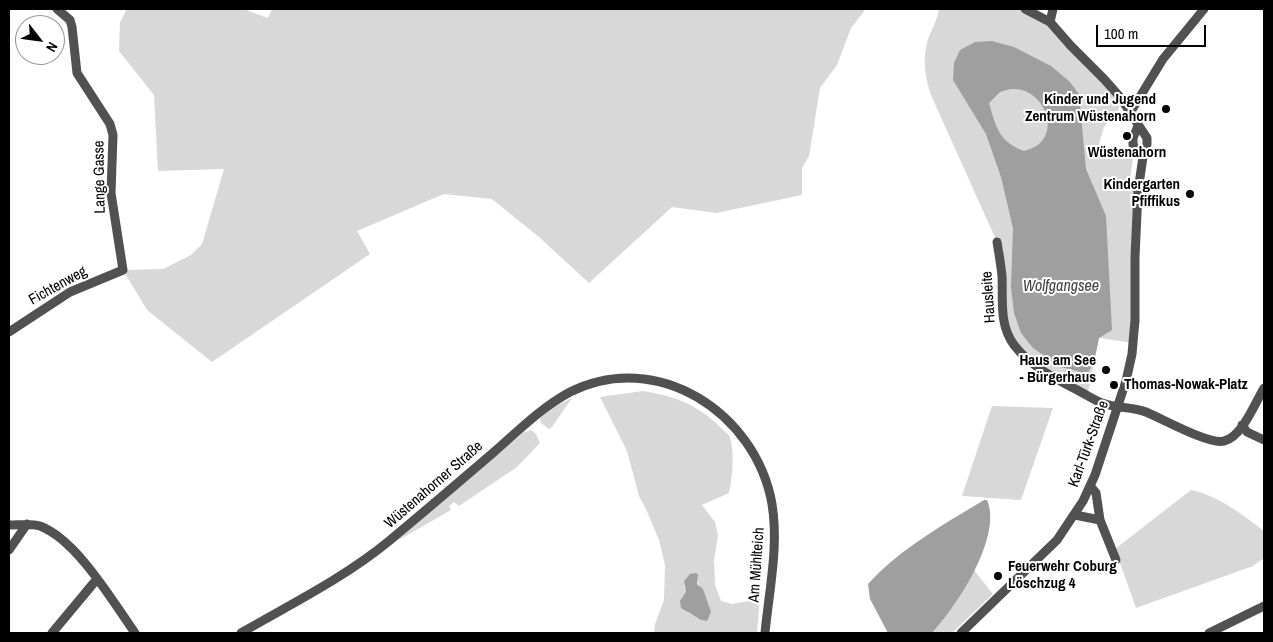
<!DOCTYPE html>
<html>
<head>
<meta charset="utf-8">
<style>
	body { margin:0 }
	#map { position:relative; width:1273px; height:642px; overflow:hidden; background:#fff; font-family:"Archivo Narrow",sans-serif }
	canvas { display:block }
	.frame { position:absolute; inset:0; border:10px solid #000; pointer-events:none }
	.north { position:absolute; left:15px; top:15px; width:50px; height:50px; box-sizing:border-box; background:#fff; border:1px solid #999; border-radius:50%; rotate:120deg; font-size:14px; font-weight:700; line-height:20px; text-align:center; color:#000 }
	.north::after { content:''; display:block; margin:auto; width:18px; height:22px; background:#000; clip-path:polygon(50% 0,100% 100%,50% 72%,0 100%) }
	.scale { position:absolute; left:1096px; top:25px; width:110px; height:22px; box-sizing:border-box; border:2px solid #000; border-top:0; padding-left:6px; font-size:15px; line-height:18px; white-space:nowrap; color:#000; -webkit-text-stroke:4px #fff; paint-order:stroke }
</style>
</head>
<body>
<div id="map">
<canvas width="1273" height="642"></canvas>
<div class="frame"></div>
<div class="north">N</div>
<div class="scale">100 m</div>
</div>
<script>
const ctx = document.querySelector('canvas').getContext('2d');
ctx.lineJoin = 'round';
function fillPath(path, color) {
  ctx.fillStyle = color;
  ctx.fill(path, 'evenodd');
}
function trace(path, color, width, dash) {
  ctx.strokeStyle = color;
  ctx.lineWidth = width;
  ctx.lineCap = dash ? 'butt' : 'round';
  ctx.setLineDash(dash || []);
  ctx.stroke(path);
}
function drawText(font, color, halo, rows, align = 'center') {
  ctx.font = font + ' "Archivo Narrow",sans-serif';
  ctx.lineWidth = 4;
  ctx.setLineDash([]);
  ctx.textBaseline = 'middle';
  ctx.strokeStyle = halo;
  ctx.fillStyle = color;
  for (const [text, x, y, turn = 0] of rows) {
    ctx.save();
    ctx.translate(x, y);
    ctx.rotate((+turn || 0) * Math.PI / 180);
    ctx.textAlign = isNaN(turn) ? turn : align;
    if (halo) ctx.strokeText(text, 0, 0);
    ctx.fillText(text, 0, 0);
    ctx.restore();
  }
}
const green = new Path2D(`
	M 127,9 L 243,9 L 268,18 L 272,9 L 866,9 L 851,28 L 837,65 L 820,88 L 809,156 L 802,168 L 802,195 L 716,213 L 672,207 L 589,283 L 539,237 L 492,199 L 444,194 L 357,231 L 370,254 L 212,362 L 147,310 L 123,270 L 163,269 L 191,255 L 202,244 L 224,169 L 158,171 L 154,95 L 119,51 L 120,22 Z
	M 939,9 L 1025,9 L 1050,22 L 1120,97 L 1119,109 L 1104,127 L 1098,148 L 1133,159 L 1129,185 L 1138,191 L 1133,343 L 1099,338 L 1088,393 L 1030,358 L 1019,348 L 1005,322 L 1003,248 L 997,242 L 931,95 C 925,78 922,58 928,39 C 932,29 937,20 939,9 Z
	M 643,391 C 674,396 697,404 720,427 C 723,430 729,434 730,438 C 735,453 732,478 729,493 L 702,505 L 715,522 L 718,536 L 714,560 L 715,585 L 721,601 L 732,604 L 760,599 L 757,633 L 654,633 L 655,624 L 664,600 L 665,565 L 659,540 L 646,509 L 639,496 L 627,451 L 600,397 ZM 697,581 L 700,587 L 707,621 L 701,620 L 688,613 L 682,598 L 684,597 L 686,592 L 684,585 Z
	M 572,398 L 552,427 L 549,429 L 541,423 L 540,418 L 556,406 Z
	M 992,406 L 1053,408 L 1021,500 L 962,496 Z
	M 531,430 L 536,434 L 540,443 L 517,467 L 459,506 L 454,502 L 449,506 L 451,510 L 397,541 L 523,433 Z
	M 1191,490 C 1217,495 1243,515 1264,531 L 1264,558 L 1253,566 L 1136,608 L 1115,549 Z
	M 974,570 L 993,594 L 952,633 L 932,633 C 950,614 962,594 974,570 Z`);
const water = new Path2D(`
	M 992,41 L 1014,47 L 1051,66 L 1069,81 L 1079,94 L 1086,169 L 1106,216 L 1112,330 L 1099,338 L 1095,357 L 1088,374 L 1061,367 L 1033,348 L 1021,333 L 1014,313 L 1011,287 L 1013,228 L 1001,177 L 986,134 L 953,80 L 954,63 L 960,50 L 975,42 ZM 1010,89 C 1014,89 1019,89 1022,90 C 1043,96 1056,124 1042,141 C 1037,147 1030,149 1024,151 C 999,142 996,127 989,103 L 1000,92 Z
	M 984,500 L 987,500 C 1003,536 956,608 932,633 L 888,633 L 870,599 L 868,584 C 901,548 943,525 984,500 Z
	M 695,573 L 698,574 L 697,584 L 703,589 L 711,612 L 707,621 L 701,620 L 681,608 L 680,601 L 686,592 L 684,581 L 690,574 Z`);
const minor = new Path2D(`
	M 1050,22 L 1053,9
	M 1130,113 L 1163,59 L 1204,9
	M 1138,126 L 1133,138 L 1133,145 L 1143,157
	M 997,242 C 999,254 1001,265 1002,276 C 1003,300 999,325 1014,345 C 1030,366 1056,379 1079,391 C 1087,395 1094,400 1102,403 C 1118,409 1130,406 1146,412 C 1163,419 1209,445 1224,441 C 1242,437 1255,403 1264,388
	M 9,332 L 70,292 L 123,270 L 111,193 L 113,135 L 110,124 L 77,73 L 72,27 L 70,20 L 57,9
	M 1242,425 L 1247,432 L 1264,440
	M 1091,487 L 1096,493 L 1100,520 L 1116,560
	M 1075,515 L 1100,520
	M 9,525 C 19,525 30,523 40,526 C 77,540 113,602 135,633
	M 9,550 L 27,524
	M 52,633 L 97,579
	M 241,633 C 291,604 344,578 389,541 C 424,512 459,482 494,452 C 518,431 542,407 570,392 C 657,348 756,413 772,504 C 779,546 769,591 765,633
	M 961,633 L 1057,540 L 1083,501 L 1095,475 L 1126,381 L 1132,354 L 1135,320 L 1135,257 L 1138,191 L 1143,157 L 1147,144 L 1147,138 L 1120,97 L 1104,79 L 1071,46 L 1050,22 L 1025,9
	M 1209,633 L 1264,606`);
const markers = [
	[1166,109,5,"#000"],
	[1127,136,5,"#000"],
	[1190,194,5,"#000"],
	[1106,370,5,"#000"],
	[1114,385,5,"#000"],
	[998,576,5,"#000"]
];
const poiNames = [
	["Kinder und Jugend",1156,100],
	["Zentrum Wüstenahorn",1156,117],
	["Wüstenahorn",1127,153,"center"],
	["Kindergarten",1180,185],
	["Pfiffikus",1180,202],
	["Haus am See",1096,361],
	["- Bürgerhaus",1096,378],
	["Thomas-Nowak-Platz",1124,385,"left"],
	["Feuerwehr Coburg",1008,567,"left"],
	["Löschzug 4",1008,584,"left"]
];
const streetNames = [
	["Lange Gasse",100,177,-91],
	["Fichtenweg",58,286,-29],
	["Hausleite",989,297,-94],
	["Karl-Türk-Straße",1089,444,-70],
	["Wüstenahorner Straße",434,485,-41],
	["Am Mühlteich",757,565,-86]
];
const waterNames = [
	["Wolfgangsee",1061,287]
];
fillPath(green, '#d8d8d8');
fillPath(water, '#9f9f9f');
trace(minor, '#515151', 9);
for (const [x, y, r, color] of markers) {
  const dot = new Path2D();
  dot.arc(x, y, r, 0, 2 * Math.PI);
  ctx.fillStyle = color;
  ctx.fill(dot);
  trace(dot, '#fff', 2);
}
drawText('bold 15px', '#000', '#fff', poiNames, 'right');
drawText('15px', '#000', '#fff', streetNames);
drawText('italic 16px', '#404040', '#fff', waterNames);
</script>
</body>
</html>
